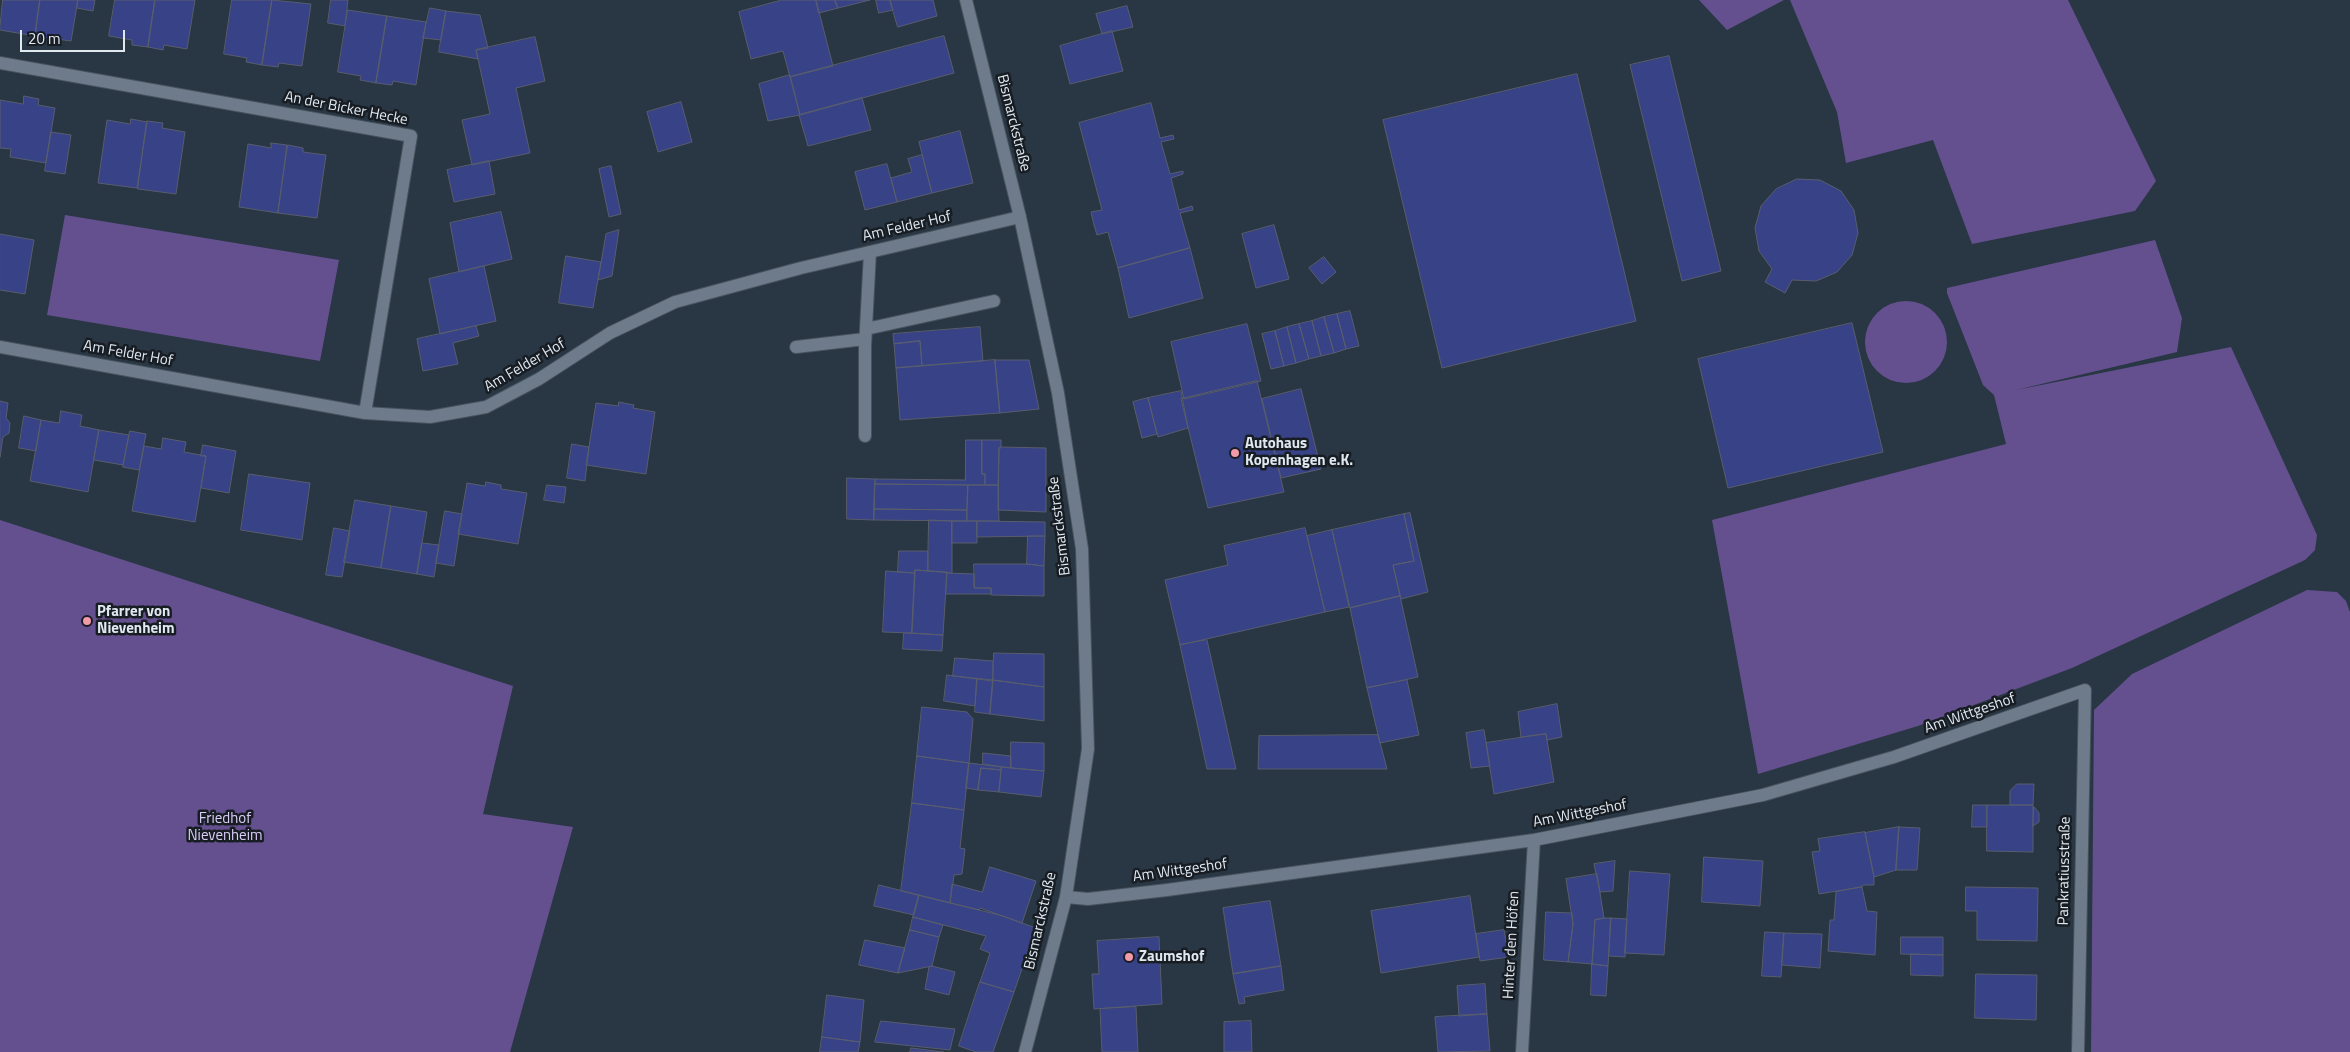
<!DOCTYPE html>
<html>
<head>
<meta charset="utf-8">
<style>
	body { margin:0 }
	#map { position:relative; width:2350px; height:1052px; overflow:hidden; background:#293643; font-family:"Titillium Web",sans-serif }
	canvas { display:block }
	.scale { position:absolute; left:20px; top:30px; width:105px; height:22px; box-sizing:border-box; border:2px solid #e0e8f0; border-top:0; padding-left:6px; font-size:15px; line-height:18px; white-space:nowrap; color:#e0e8f0; -webkit-text-stroke:4px #171d23; paint-order:stroke }
</style>
</head>
<body>
<div id="map">
<canvas width="2350" height="1052"></canvas>
<div class="scale">20 m</div>
</div>
<script>
const ctx = document.querySelector('canvas').getContext('2d');
ctx.lineJoin = 'round';
function fillPath(path, color) {
  ctx.fillStyle = color;
  ctx.fill(path, 'evenodd');
}
function trace(path, color, width, dash) {
  ctx.strokeStyle = color;
  ctx.lineWidth = width;
  ctx.lineCap = dash ? 'butt' : 'round';
  ctx.setLineDash(dash || []);
  ctx.stroke(path);
}
function drawText(font, color, halo, rows, align = 'center') {
  ctx.font = font + ' "Titillium Web",sans-serif';
  ctx.lineWidth = 5;
  ctx.setLineDash([]);
  ctx.textBaseline = 'middle';
  ctx.strokeStyle = halo;
  ctx.fillStyle = color;
  for (const [text, x, y, turn = 0] of rows) {
    ctx.save();
    ctx.translate(x, y);
    ctx.rotate((+turn || 0) * Math.PI / 180);
    ctx.textAlign = isNaN(turn) ? turn : align;
    if (halo) ctx.strokeText(text, 0, 0);
    ctx.fillText(text, 0, 0);
    ctx.restore();
  }
}
const green = new Path2D(`
	M 1699,0 L 1784,0 L 1727,30 Z
	M 1790,0 L 2068,0 L 2156,181 L 2135,211 L 1972,244 L 1933,140 L 1846,163 L 1837,112 Z
	M 65,215 L 339,260 L 320,361 L 47,315 Z
	M 2155,240 L 2182,318 L 2177,352 L 2016,390 L 2231,347 L 2317,535 L 2315,550 L 2305,560 L 2072,668 L 1918,726 L 1758,774 L 1712,520 L 2006,444 L 1994,395 L 1983,385 L 1947,293 L 1947,288 Z
	M1865 342a41 41 0 1 1 82 0a41 41 0 1 1-82 0Z
	M 0,520 L 513,686 L 483,814 L 573,827 L 510,1052 L 0,1052 Z
	M 2307,590 L 2337,592 L 2346,601 L 2350,612 L 2350,1052 L 2091,1052 L 2094,710 L 2132,674 Z`);
const building = new Path2D(`
	M 3,0 L 40,0 L 35,36 L 0,30 Z
	M 40,0 L 78,0 L 71,41 L 35,36 Z
	M 78,0 L 95,0 L 93,11 L 77,8 Z
	M 115,0 L 155,0 L 148,47 L 132,45 L 132,40 L 109,36 Z
	M 155,0 L 195,0 L 187,49 L 164,45 L 163,50 L 148,47 Z
	M 232,0 L 272,0 L 262,65 L 246,62 L 247,58 L 224,54 Z
	M 272,0 L 311,4 L 302,66 L 279,63 L 278,67 L 262,65 Z
	M 331,0 L 348,0 L 345,26 L 328,23 Z
	M 782,0 L 816,0 L 833,66 L 790,77 L 783,51 L 751,59 L 739,12 Z
	M 816,0 L 835,0 L 838,8 L 819,13 Z
	M 835,0 L 870,0 L 838,8 Z
	M 876,0 L 890,0 L 893,10 L 879,13 Z
	M 890,0 L 933,0 L 937,16 L 898,27 Z
	M 1127,6 L 1133,27 L 1102,34 L 1096,14 Z
	M 430,8 L 446,11 L 441,40 L 423,38 Z
	M 348,10 L 387,16 L 376,83 L 360,80 L 361,76 L 338,72 Z
	M 446,11 L 480,15 L 488,48 L 476,50 L 478,59 L 439,52 Z
	M 387,16 L 426,22 L 416,85 L 393,81 L 392,85 L 376,83 Z
	M 1112,31 L 1123,71 L 1070,84 L 1060,46 Z
	M 944,36 L 954,73 L 800,115 L 790,77 Z
	M 535,37 L 545,81 L 516,88 L 530,153 L 472,165 L 462,120 L 490,114 L 476,50 Z
	M 1669,56 L 1721,271 L 1682,281 L 1630,65 Z
	M 1577,74 L 1636,321 L 1442,368 L 1383,120 Z
	M 790,75 L 800,115 L 768,121 L 759,84 Z
	M 24,96 L 39,99 L 38,105 L 55,108 L 46,163 L 10,157 L 11,149 L 0,148 L 0,100 L 23,104 Z
	M 862,98 L 871,130 L 808,146 L 799,115 Z
	M 681,102 L 692,142 L 658,152 L 647,112 Z
	M 1151,103 L 1160,138 L 1173,135 L 1174,139 L 1161,142 L 1170,174 L 1183,171 L 1183,174 L 1171,178 L 1179,210 L 1192,206 L 1193,210 L 1180,213 L 1190,248 L 1118,268 L 1108,232 L 1097,235 L 1094,225 L 1091,212 L 1102,210 L 1079,123 Z
	M 131,119 L 147,122 L 137,188 L 98,183 L 107,120 L 130,124 Z
	M 147,121 L 163,123 L 162,128 L 185,132 L 176,194 L 138,189 Z
	M 960,131 L 973,183 L 932,193 L 919,142 Z
	M 51,132 L 71,135 L 65,174 L 45,171 Z
	M 271,143 L 287,145 L 278,213 L 239,207 L 248,144 L 271,148 Z
	M 288,145 L 303,148 L 303,152 L 326,155 L 317,218 L 278,213 Z
	M 922,155 L 932,193 L 897,202 L 891,178 L 912,172 L 908,159 Z
	M 489,161 L 495,194 L 454,202 L 447,170 Z
	M 887,164 L 897,202 L 865,210 L 855,172 Z
	M 611,166 L 621,214 L 609,217 L 599,169 Z
	M 1797,179 L 1820,180 L 1841,191 L 1854,210 L 1858,233 L 1852,255 L 1837,272 L 1816,281 L 1792,280 L 1785,293 L 1765,282 L 1772,269 L 1759,251 L 1755,228 L 1761,206 L 1776,189 Z
	M 501,212 L 512,259 L 459,272 L 450,223 Z
	M 1274,225 L 1289,279 L 1256,288 L 1242,234 Z
	M 619,230 L 612,276 L 598,280 L 606,234 Z
	M 0,234 L 34,240 L 25,294 L 0,290 Z
	M 1190,248 L 1203,298 L 1129,318 L 1118,268 Z
	M 566,256 L 601,262 L 593,308 L 559,303 Z
	M 1324,257 L 1336,272 L 1322,284 L 1309,268 Z
	M 484,266 L 496,321 L 440,334 L 429,279 Z
	M 1350,311 L 1359,346 L 1346,349 L 1337,314 Z
	M 1337,314 L 1346,349 L 1334,353 L 1324,317 Z
	M 1324,317 L 1334,353 L 1321,356 L 1312,321 Z
	M 1312,321 L 1321,356 L 1309,359 L 1299,324 Z
	M 1852,323 L 1883,452 L 1728,488 L 1698,359 Z
	M 1247,324 L 1261,381 L 1184,399 L 1171,342 Z
	M 1299,324 L 1309,359 L 1296,363 L 1287,327 Z
	M 476,326 L 479,336 L 453,343 L 458,364 L 423,371 L 417,339 Z
	M 980,327 L 983,361 L 922,366 L 920,341 L 894,344 L 893,334 Z
	M 1287,327 L 1296,363 L 1284,366 L 1275,331 Z
	M 1275,331 L 1284,366 L 1271,369 L 1262,334 Z
	M 920,341 L 922,366 L 896,368 L 894,344 Z
	M 995,360 L 1000,413 L 900,420 L 896,368 Z
	M 995,360 L 1029,360 L 1039,409 L 1000,413 Z
	M 1257,381 L 1284,492 L 1208,508 L 1181,399 Z
	M 1301,389 L 1321,469 L 1281,478 L 1262,399 Z
	M 1181,391 L 1188,428 L 1158,437 L 1148,398 Z
	M 1148,398 L 1157,434 L 1142,438 L 1133,402 Z
	M 0,401 L 8,403 L 6,418 L 10,423 L 9,433 L 3,437 L 0,457 Z
	M 619,402 L 634,405 L 633,408 L 655,412 L 646,474 L 586,465 L 596,403 L 618,406 Z
	M 61,411 L 82,415 L 80,426 L 99,430 L 88,492 L 30,481 L 41,420 L 59,423 Z
	M 24,416 L 41,420 L 36,451 L 19,448 Z
	M 99,430 L 129,435 L 123,465 L 94,460 Z
	M 130,431 L 146,434 L 139,470 L 123,467 Z
	M 163,438 L 186,442 L 184,452 L 206,456 L 195,522 L 132,511 L 144,446 L 161,449 Z
	M 966,440 L 982,440 L 982,474 L 985,474 L 985,485 L 875,484 L 875,479 L 965,480 Z
	M 982,440 L 1001,440 L 1001,448 L 999,448 L 998,485 L 985,485 L 985,474 L 982,474 Z
	M 572,444 L 589,447 L 585,481 L 567,478 Z
	M 203,445 L 236,451 L 229,493 L 201,488 L 206,456 L 201,456 Z
	M 1001,447 L 1046,448 L 1046,512 L 998,510 L 999,448 Z
	M 249,474 L 310,483 L 302,540 L 241,530 Z
	M 847,478 L 875,479 L 874,520 L 847,519 Z
	M 486,482 L 501,485 L 501,489 L 527,493 L 518,544 L 458,534 L 467,483 L 485,486 Z
	M 875,484 L 968,485 L 967,510 L 874,509 Z
	M 547,485 L 566,487 L 564,503 L 544,500 Z
	M 968,485 L 998,485 L 999,521 L 967,521 Z
	M 355,500 L 391,506 L 381,568 L 344,562 Z
	M 391,506 L 427,512 L 417,574 L 381,568 Z
	M 874,509 L 967,510 L 967,521 L 874,520 Z
	M 445,511 L 462,514 L 454,566 L 436,563 Z
	M 1410,513 L 1428,592 L 1401,599 L 1393,565 L 1414,561 L 1404,514 Z
	M 1404,514 L 1414,561 L 1393,565 L 1400,596 L 1350,608 L 1332,530 Z
	M 929,520 L 952,521 L 952,573 L 928,571 Z
	M 952,521 L 977,521 L 977,543 L 952,543 Z
	M 977,521 L 1045,522 L 1045,536 L 977,537 Z
	M 334,528 L 350,531 L 342,577 L 326,575 Z
	M 1305,528 L 1325,612 L 1180,645 L 1165,580 L 1228,565 L 1224,546 Z
	M 1332,530 L 1349,607 L 1325,612 L 1307,536 Z
	M 1028,536 L 1045,536 L 1044,566 L 1027,564 Z
	M 422,543 L 439,545 L 434,577 L 417,574 Z
	M 899,551 L 928,551 L 928,571 L 915,570 L 915,573 L 898,572 Z
	M 974,564 L 1027,564 L 1044,566 L 1044,596 L 991,595 L 991,588 L 975,588 Z
	M 915,570 L 947,572 L 943,635 L 912,633 Z
	M 886,571 L 915,573 L 912,633 L 883,632 Z
	M 947,573 L 974,574 L 974,588 L 991,588 L 991,594 L 946,594 Z
	M 1400,596 L 1418,677 L 1367,688 L 1350,608 Z
	M 904,633 L 943,635 L 942,651 L 903,649 Z
	M 1207,640 L 1236,769 L 1207,769 L 1180,645 Z
	M 994,653 L 1044,654 L 1044,687 L 993,680 Z
	M 955,658 L 993,661 L 993,680 L 953,676 Z
	M 947,675 L 977,679 L 975,706 L 944,701 Z
	M 977,679 L 993,681 L 990,714 L 975,712 Z
	M 993,680 L 1044,687 L 1044,721 L 990,714 Z
	M 1407,680 L 1419,735 L 1380,743 L 1367,688 Z
	M 1557,704 L 1562,737 L 1547,740 L 1546,734 L 1521,737 L 1518,712 Z
	M 922,707 L 967,712 L 973,719 L 969,763 L 917,756 Z
	M 1484,730 L 1490,766 L 1471,768 L 1466,733 Z
	M 1546,734 L 1554,782 L 1494,794 L 1486,743 Z
	M 1378,735 L 1387,769 L 1258,769 L 1259,736 Z
	M 1011,742 L 1044,743 L 1044,771 L 1011,768 Z
	M 983,753 L 1011,756 L 1011,768 L 983,764 Z
	M 917,756 L 969,763 L 964,810 L 912,803 Z
	M 969,763 L 1001,767 L 1001,770 L 981,768 L 978,790 L 966,788 Z
	M 1002,767 L 1044,771 L 1041,797 L 999,792 Z
	M 981,768 L 1001,770 L 999,792 L 978,790 Z
	M 2017,784 L 2034,784 L 2033,805 L 2010,805 L 2010,791 Z
	M 912,803 L 964,810 L 960,848 L 965,849 L 962,874 L 954,875 L 950,903 L 901,891 Z
	M 1973,805 L 1987,805 L 1987,827 L 1972,827 Z
	M 1987,805 L 2033,805 L 2033,852 L 1987,851 Z
	M 2034,807 L 2039,813 L 2039,822 L 2033,826 Z
	M 1899,827 L 1920,828 L 1917,870 L 1896,870 Z
	M 1899,827 L 1896,870 L 1874,877 L 1865,833 Z
	M 1865,832 L 1874,877 L 1874,885 L 1863,885 L 1862,887 L 1819,894 L 1812,852 L 1820,851 L 1818,839 Z
	M 1704,857 L 1763,861 L 1760,906 L 1702,902 Z
	M 1615,861 L 1613,891 L 1600,892 L 1594,864 Z
	M 990,867 L 1036,881 L 1022,923 L 980,908 L 979,910 L 950,903 L 952,884 L 982,892 Z
	M 1630,871 L 1670,874 L 1664,955 L 1625,953 Z
	M 1597,874 L 1604,918 L 1595,920 L 1592,964 L 1568,962 L 1573,924 L 1566,879 Z
	M 879,885 L 919,895 L 914,915 L 874,906 Z
	M 1862,887 L 1867,911 L 1877,912 L 1875,955 L 1828,951 L 1830,920 L 1834,920 L 1836,892 Z
	M 1966,887 L 2038,888 L 2037,941 L 1977,940 L 1977,911 L 1966,911 Z
	M 919,895 L 1003,916 L 1036,928 L 1014,992 L 980,982 L 990,953 L 980,949 L 986,936 L 913,917 Z
	M 1470,896 L 1479,957 L 1381,973 L 1371,911 Z
	M 1270,901 L 1281,966 L 1233,974 L 1223,908 Z
	M 1546,912 L 1572,913 L 1573,924 L 1568,962 L 1544,960 Z
	M 913,917 L 943,925 L 939,937 L 910,930 Z
	M 1604,918 L 1611,918 L 1608,966 L 1592,964 L 1595,920 Z
	M 1611,918 L 1627,919 L 1625,957 L 1609,956 Z
	M 910,930 L 939,937 L 932,966 L 898,973 Z
	M 1504,930 L 1509,957 L 1480,961 L 1476,934 Z
	M 1765,932 L 1784,933 L 1781,977 L 1762,976 Z
	M 1784,933 L 1822,934 L 1820,968 L 1782,965 Z
	M 1159,937 L 1162,1004 L 1094,1009 L 1092,974 L 1099,974 L 1097,941 Z
	M 1901,937 L 1943,937 L 1943,955 L 1901,954 Z
	M 865,940 L 905,948 L 898,973 L 859,965 Z
	M 1911,954 L 1943,955 L 1943,976 L 1911,975 Z
	M 1592,964 L 1608,966 L 1606,996 L 1591,995 Z
	M 932,966 L 955,972 L 949,995 L 925,989 L 929,967 Z
	M 1281,966 L 1284,990 L 1244,997 L 1245,1003 L 1239,1004 L 1233,974 Z
	M 1976,974 L 2037,975 L 2036,1020 L 1975,1018 Z
	M 980,982 L 1014,992 L 993,1052 L 976,1052 L 959,1046 Z
	M 1485,984 L 1487,1014 L 1459,1016 L 1457,986 Z
	M 827,995 L 864,1000 L 860,1042 L 822,1037 Z
	M 1136,1007 L 1138,1052 L 1102,1052 L 1100,1009 Z
	M 1487,1014 L 1490,1051 L 1438,1052 L 1435,1017 Z
	M 881,1021 L 955,1029 L 950,1050 L 875,1042 Z
	M 1251,1021 L 1252,1052 L 1224,1052 L 1224,1022 Z
	M 822,1037 L 860,1042 L 858,1052 L 820,1052 Z
	M 911,1048 L 944,1052 L 910,1052 Z`);
const service = new Path2D(`
	M 866,329 L 994,301
	M 796,347 L 865,339
	M 865,436 L 865,347 L 870,252`);
const minor = new Path2D(`
	M 0,63 L 411,136 L 365,413
	M 0,347 L 365,413 L 430,417 L 486,407 L 539,379 L 610,333 L 675,302 L 801,268 L 1020,217
	M 1066,897 L 1088,899 L 1167,890 L 1534,840 L 1763,795 L 1894,757 L 2085,690 L 2078,1052
	M 1522,1052 L 1534,840`);
const tertiary = new Path2D(`
	M 966,0 L 1020,217 L 1058,393 L 1082,549 L 1088,749 L 1066,897 L 1025,1052`);
const markers = [
	[1235,453,5,"#f39aa8"],
	[87,621,5,"#f39aa8"],
	[1129,957,5,"#f39aa8"]
];
const streetNames = [
	["An der Bicker Hecke",346,109,11],
	["Bismarckstraße",1013,123,76],
	["Am Felder Hof",907,227,-13],
	["Am Felder Hof",128,354,10],
	["Am Felder Hof",525,366,-30],
	["Bismarckstraße",1060,526,-97],
	["Am Wittgeshof",1970,714,-19],
	["Am Wittgeshof",1580,814,-11],
	["Am Wittgeshof",1180,871,-8],
	["Pankratiusstraße",2065,871,-89],
	["Bismarckstraße",1041,921,-77],
	["Hinter den Höfen",1512,945,-87]
];
const poiNames = [
	["Autohaus",1245,444],
	["Kopenhagen e.K.",1245,461],
	["Pfarrer von",97,612],
	["Nievenheim",97,629],
	["Zaumshof",1139,957]
];
const parkNames = [
	["Friedhof",225,819],
	["Nievenheim",225,836]
];
fillPath(green, '#64508e');
fillPath(building, '#374287');
trace(building, '#585d6e', 1);
trace(service, '#47525d', 14);
trace(minor, '#47525d', 14);
trace(tertiary, '#47525d', 14);
trace(service, '#6d7b8a', 12);
trace(minor, '#6d7b8a', 12);
trace(tertiary, '#6d7b8a', 12);
for (const [x, y, r, color] of markers) {
  const dot = new Path2D();
  dot.arc(x, y, r, 0, 2 * Math.PI);
  ctx.fillStyle = color;
  ctx.fill(dot);
  trace(dot, '#171d23', 2);
}
drawText('15px', '#e0e8f0', '#171d23', streetNames);
drawText('bold 15px', '#e0e8f0', '#171d23', poiNames, 'left');
drawText('15px', '#d9cdf7', '#171d23', parkNames);
</script>
</body>
</html>
